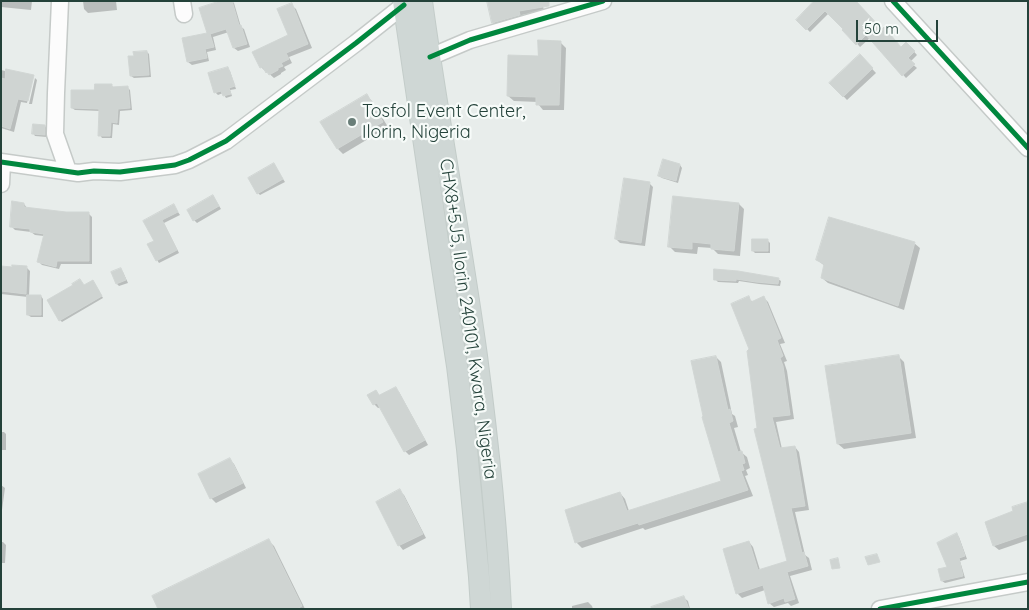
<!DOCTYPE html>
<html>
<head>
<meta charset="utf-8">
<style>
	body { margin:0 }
	#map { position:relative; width:1029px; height:610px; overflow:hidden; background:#e8edeb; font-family:Quicksand,sans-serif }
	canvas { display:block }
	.frame { position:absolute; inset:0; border:2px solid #24423a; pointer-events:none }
	.scale { position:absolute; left:856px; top:20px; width:82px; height:22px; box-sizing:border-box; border:2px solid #24423a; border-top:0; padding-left:6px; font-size:15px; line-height:18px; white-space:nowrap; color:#24423a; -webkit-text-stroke:4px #f7fbf9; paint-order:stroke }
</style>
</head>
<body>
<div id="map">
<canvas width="1029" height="610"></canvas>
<div class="frame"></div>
<div class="scale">50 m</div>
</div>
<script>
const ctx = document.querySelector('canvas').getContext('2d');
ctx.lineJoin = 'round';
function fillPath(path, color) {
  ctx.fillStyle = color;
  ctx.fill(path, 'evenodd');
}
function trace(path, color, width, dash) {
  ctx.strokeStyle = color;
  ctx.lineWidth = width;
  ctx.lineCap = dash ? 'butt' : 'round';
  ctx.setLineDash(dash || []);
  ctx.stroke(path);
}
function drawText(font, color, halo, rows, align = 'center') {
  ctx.font = font + ' Quicksand,sans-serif';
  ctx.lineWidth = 4.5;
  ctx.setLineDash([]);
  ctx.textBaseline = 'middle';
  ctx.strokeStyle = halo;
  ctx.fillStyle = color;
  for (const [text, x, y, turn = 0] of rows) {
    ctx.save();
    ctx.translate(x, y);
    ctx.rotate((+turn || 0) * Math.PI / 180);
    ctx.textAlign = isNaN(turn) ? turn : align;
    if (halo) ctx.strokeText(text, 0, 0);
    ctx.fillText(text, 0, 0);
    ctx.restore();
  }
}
const shadow = new Path2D(`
	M 1,1 L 32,1 L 31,10 L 1,7 Z
	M 83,1 L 116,1 L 117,10 L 88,13 L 84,9 Z
	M 225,1 L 232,1 L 234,3 L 241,27 L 244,29 L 250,47 L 238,51 L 234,48 L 229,32 L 213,37 L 216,50 L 207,52 L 209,61 L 192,65 L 188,62 L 208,34 Z
	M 489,1 L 542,1 L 544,11 L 522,15 L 523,19 L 497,27 L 493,23 Z
	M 815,2 L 861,8 L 901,48 L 906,43 L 917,55 L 910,62 L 917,68 L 906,78 L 870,38 L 860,47 L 829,13 L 810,32 L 798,20 Z
	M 291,5 L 296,9 L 312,48 L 289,57 L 292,63 L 284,67 L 286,70 L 281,73 L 281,74 L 274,78 L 266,71 L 265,71 L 261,67 L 289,35 Z
	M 560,42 L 566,48 L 564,110 L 543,110 L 538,104 L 538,102 L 514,101 L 508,96 L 539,57 Z
	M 147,52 L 149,54 L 151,77 L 134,78 L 131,76 Z
	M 860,56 L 876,73 L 847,100 L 831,83 Z
	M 227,68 L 230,71 L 236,89 L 230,90 L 232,96 L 226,98 L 223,93 L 218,95 L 215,92 Z
	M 1,70 L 34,78 L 32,78 L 27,103 L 21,102 L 14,132 L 1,128 Z
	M 35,78 L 37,80 L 32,104 L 29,104 Z
	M 112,86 L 114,88 L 127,87 L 130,90 L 132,110 L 120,111 L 119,125 L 113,124 L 112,138 L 102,138 L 100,135 L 101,111 L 75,110 L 72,108 L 96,91 Z
	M 367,96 L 372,101 L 388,127 L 343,154 L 338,149 Z
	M 45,126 L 47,129 L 47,137 L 35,136 L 33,133 Z
	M 274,165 L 285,182 L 260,195 L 258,193 Z
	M 680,165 L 682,168 L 678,183 L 662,178 L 659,176 Z
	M 649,183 L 653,187 L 645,246 L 620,243 L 616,239 Z
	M 215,199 L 221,209 L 197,223 L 194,220 Z
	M 24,204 L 27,208 L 66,213 L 88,213 L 92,217 L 92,264 L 61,264 L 59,269 L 42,265 L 39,262 L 44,236 L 35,235 L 31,232 L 15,230 L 11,226 Z
	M 739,204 L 744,209 L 740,256 L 718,254 L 712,248 L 698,247 L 697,254 L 675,252 L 669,246 Z
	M 174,206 L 180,215 L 164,223 L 179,253 L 159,263 L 157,260 L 155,242 L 144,221 Z
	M 768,241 L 770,243 L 770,253 L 755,253 L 753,251 Z
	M 914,243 L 920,248 L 904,310 L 828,283 L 822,278 L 825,266 L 817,260 Z
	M 1,268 L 27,268 L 30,271 L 29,296 L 41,296 L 43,299 L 43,317 L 31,317 L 28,315 L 28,297 L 1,294 Z
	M 121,269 L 123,272 L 128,283 L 119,286 L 117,284 Z
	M 715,279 L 778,279 L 781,281 L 780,286 L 759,284 L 739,281 L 738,283 L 718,282 Z
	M 95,284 L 103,298 L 62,322 L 60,320 L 84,286 Z
	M 748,298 L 753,302 L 764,298 L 768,302 L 785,343 L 780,344 L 787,361 L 784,362 L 787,371 L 794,419 L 776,422 L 782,449 L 795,447 L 799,452 L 809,510 L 795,512 L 805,555 L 809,558 L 812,570 L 790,576 L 799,603 L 791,606 L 788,603 L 774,607 L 769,603 L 765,590 L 742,598 L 737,593 L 749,542 L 753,547 L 760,570 L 788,561 L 759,429 L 751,350 Z
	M 898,356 L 904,362 L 916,438 L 844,449 L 838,444 Z
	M 716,357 L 721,362 L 732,414 L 735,416 L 738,427 L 734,428 L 741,452 L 747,457 L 750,468 L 746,470 L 748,475 L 745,476 L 753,496 L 645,530 L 643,528 L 582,548 L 576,542 L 620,493 L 625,499 L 629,511 L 723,482 Z
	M 395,388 L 399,392 L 428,445 L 409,455 L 405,451 L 381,407 L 378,408 L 374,404 L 376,392 L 380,396 Z
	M 1,432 L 4,432 L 6,434 L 6,450 L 1,450 Z
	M 230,460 L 234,464 L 246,488 L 216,503 L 211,498 L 200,475 Z
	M 1,485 L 5,488 L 2,510 L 1,510 Z
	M 399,491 L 404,495 L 426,538 L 403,550 L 399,545 L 377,502 Z
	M 1028,503 L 1028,540 L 999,550 L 994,546 L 986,522 L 1015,512 Z
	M 957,535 L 959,537 L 967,559 L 960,561 L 965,578 L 945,583 L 942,581 L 949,568 Z
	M 268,540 L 274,546 L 305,609 L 160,609 Z
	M 1,542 L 3,542 L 6,545 L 5,563 L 1,563 Z
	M 684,598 L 688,601 L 690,609 L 650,609 Z
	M 588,602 L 592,606 L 593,609 L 572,609 L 572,606 Z`);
const building = new Path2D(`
	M 220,1 L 232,1 L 239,25 L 241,25 L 247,44 L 233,48 L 226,29 L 210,34 L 214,47 L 205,49 L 207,58 L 187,62 L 182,38 L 207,33 L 199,8 Z
	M 487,1 L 549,1 L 549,6 L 519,11 L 520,15 L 492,23 Z
	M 814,1 L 856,1 L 882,29 L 884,27 L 901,47 L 906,42 L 915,51 L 908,58 L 915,64 L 902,76 L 866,35 L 856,45 L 842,30 L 843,29 L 825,11 L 806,30 L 796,20 Z
	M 292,3 L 308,44 L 286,53 L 289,59 L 281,63 L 283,66 L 278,68 L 278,70 L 269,75 L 267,72 L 266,73 L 263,67 L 260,68 L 252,52 L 288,35 L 277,9 Z
	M 538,40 L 561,41 L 559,105 L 536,105 L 536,97 L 507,96 L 508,55 L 538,56 Z
	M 147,51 L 149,75 L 130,76 L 128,56 L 134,56 L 133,52 Z
	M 860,54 L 873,68 L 843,97 L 829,83 Z
	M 228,67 L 235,86 L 229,88 L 231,94 L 223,96 L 221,91 L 214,93 L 208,73 Z
	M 6,69 L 34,75 L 28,101 L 18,99 L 10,129 L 1,126 L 1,78 L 5,79 Z
	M 95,84 L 112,84 L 112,87 L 128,86 L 130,108 L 118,109 L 117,123 L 111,122 L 110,136 L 98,136 L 99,109 L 71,108 L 71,90 L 94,90 Z
	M 367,94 L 383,122 L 337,149 L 320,122 Z
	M 33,124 L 45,125 L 45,135 L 32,134 Z
	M 663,159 L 680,164 L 676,181 L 658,176 Z
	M 274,163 L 283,179 L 257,194 L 248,178 Z
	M 624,178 L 650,182 L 641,243 L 615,239 Z
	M 213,195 L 219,206 L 193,221 L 187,210 Z
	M 673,196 L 739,203 L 734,251 L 711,249 L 711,244 L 692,242 L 692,249 L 668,247 Z
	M 12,201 L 24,203 L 24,207 L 66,212 L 89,212 L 89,261 L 57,261 L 56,267 L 37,262 L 44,234 L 30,232 L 30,229 L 10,227 Z
	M 174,204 L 178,212 L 162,220 L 177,250 L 156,261 L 147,244 L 154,241 L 143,221 Z
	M 829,217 L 915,242 L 898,306 L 821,278 L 824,264 L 816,260 Z
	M 752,239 L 768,239 L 768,251 L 752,251 Z
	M 12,265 L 27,266 L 26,294 L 1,291 L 1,266 L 12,267 Z
	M 121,268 L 126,280 L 116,284 L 111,272 Z
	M 714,269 L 738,271 L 779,278 L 778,284 L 756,282 L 736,279 L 736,281 L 714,280 Z
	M 80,279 L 84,285 L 93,280 L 102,296 L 59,321 L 47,300 L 73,285 L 72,284 Z
	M 27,295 L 41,295 L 41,315 L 27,315 Z
	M 749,296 L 751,302 L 764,296 L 781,338 L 777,340 L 783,356 L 780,358 L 783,366 L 790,415 L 772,417 L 780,448 L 795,446 L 805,506 L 791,508 L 802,553 L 804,552 L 808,566 L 787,572 L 795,599 L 785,602 L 784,598 L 768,604 L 763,585 L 736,594 L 723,549 L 749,541 L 758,570 L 787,561 L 754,429 L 757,428 L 747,351 L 749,349 L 731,304 Z
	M 899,355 L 911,433 L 837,444 L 825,366 Z
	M 716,356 L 728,410 L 730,409 L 733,421 L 729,423 L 738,452 L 742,451 L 745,463 L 742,464 L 744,470 L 741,471 L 748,490 L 639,525 L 638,523 L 575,543 L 565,510 L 620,492 L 627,511 L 721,481 L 702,417 L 703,416 L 691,361 Z
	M 396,387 L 425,440 L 404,452 L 377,403 L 373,405 L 367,395 L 376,390 L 379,395 Z
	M 230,458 L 243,483 L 210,499 L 198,474 Z
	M 400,489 L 423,534 L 398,546 L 376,502 Z
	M 1028,502 L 1028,534 L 993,546 L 985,522 L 1013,511 L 1012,507 Z
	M 957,533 L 965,556 L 959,558 L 963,576 L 941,581 L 938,569 L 947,567 L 937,543 Z
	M 269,539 L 302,606 L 297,609 L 158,609 L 152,596 Z
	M 877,554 L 880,562 L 868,565 L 865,557 Z
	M 838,558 L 840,568 L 832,569 L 830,560 Z
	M 684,596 L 689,609 L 652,609 L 651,607 Z`);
const minor = new Path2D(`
	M 60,1 L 56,93 L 55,134 L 68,171
	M 182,1 L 184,14
	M 893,1 L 1028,148
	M 430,57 L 470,40 L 603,1
	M 1,162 L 78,173 L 94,171 L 120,172 L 175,165 L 189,160 L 226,141 L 356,43 L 404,5
	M 1,184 L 2,162
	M 880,609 L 1028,582`);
const major = new Path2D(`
	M 403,1 L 441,261 L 457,366 L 467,449 L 479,577 L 481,609
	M 422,1 C 438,120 461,238 477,356 C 488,440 497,524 501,609`);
const cycleway = new Path2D(`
	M 893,1 L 1028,148
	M 430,57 L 470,40 L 603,1
	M 1,162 L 78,173 L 94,171 L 120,172 L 175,165 L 189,160 L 226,141 L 356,43 L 404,5
	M 880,609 L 1028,582`);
const markers = [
	[352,122,5,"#697e78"]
];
const poiNames = [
	["Tosfol Event Center,",362,112],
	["Ilorin, Nigeria",362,133]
];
const streetNames = [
	["CHX8+5J5, Ilorin 240101, Kwara, Nigeria",468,319,82]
];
fillPath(shadow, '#0003');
fillPath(building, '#cfd4d2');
trace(building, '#d1d6d4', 1);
trace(minor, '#c5cac8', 19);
trace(major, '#c3ccc9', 22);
trace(minor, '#fcfcfc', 16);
trace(major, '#cfd7d5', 20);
trace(cycleway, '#00873e', 5);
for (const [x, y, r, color] of markers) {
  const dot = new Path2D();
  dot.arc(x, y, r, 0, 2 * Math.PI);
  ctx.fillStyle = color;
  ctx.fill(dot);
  trace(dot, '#f7fbf9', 2);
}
drawText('18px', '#24423a', '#f7fbf9', poiNames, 'left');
drawText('18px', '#24423a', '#f7fbf9', streetNames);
</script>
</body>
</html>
